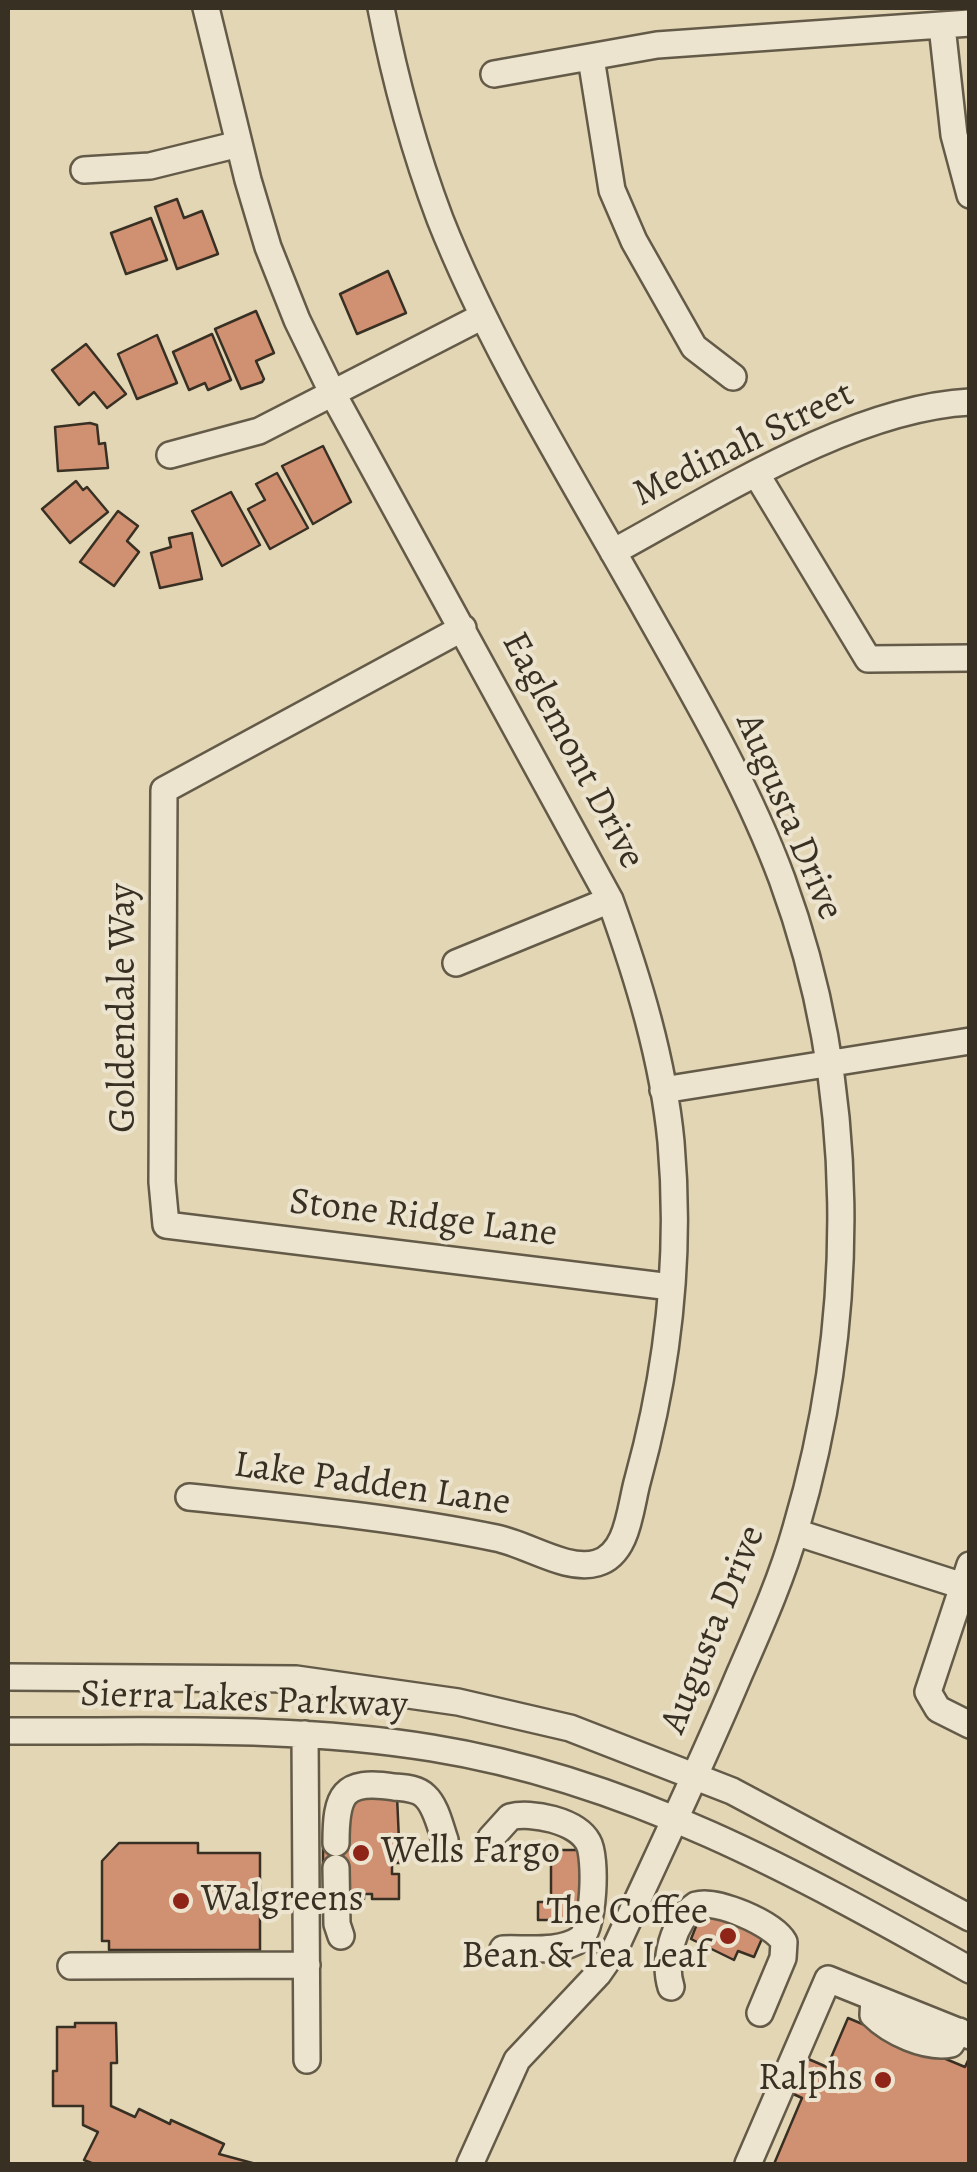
<!DOCTYPE html>
<html>
<head>
<meta charset="utf-8">
<style>
	body { margin:0 }
	#map { position:relative; width:977px; height:2172px; overflow:hidden; background:#e3d6b5; font-family:Alegreya,serif }
	canvas { display:block }
	.frame { position:absolute; inset:0; border:10px solid #393024; pointer-events:none }
</style>
</head>
<body>
<div id="map">
<canvas width="977" height="2172"></canvas>
<div class="frame"></div>
</div>
<script>
const ctx = document.querySelector('canvas').getContext('2d');
ctx.lineJoin = 'round';
function fillPath(path, color) {
  ctx.fillStyle = color;
  ctx.fill(path, 'evenodd');
}
function trace(path, color, width, dash) {
  ctx.strokeStyle = color;
  ctx.lineWidth = width;
  ctx.lineCap = dash ? 'butt' : 'round';
  ctx.setLineDash(dash || []);
  ctx.stroke(path);
}
function drawText(font, color, halo, rows, align = 'center') {
  ctx.font = font + ' Alegreya,serif';
  ctx.lineWidth = 8;
  ctx.setLineDash([]);
  ctx.textBaseline = 'middle';
  ctx.strokeStyle = halo;
  ctx.fillStyle = color;
  for (const [text, x, y, turn = 0] of rows) {
    ctx.save();
    ctx.translate(x, y);
    ctx.rotate((+turn || 0) * Math.PI / 180);
    ctx.textAlign = isNaN(turn) ? turn : align;
    if (halo) ctx.strokeText(text, 0, 0);
    ctx.fillText(text, 0, 0);
    ctx.restore();
  }
}
const building = new Path2D(`
	M 177,199 L 184,218 L 202,211 L 218,254 L 177,269 L 155,207 Z
	M 151,218 L 167,260 L 126,274 L 111,233 Z
	M 388,271 L 406,313 L 357,334 L 340,294 Z
	M 256,311 L 274,353 L 256,361 L 264,379 L 262,382 L 241,389 L 215,329 Z
	M 212,334 L 231,380 L 208,390 L 205,383 L 189,390 L 173,352 Z
	M 157,335 L 177,383 L 137,399 L 118,354 Z
	M 86,344 L 126,394 L 107,408 L 94,392 L 79,405 L 52,370 Z
	M 90,423 L 97,425 L 99,444 L 105,443 L 108,468 L 58,471 L 55,427 Z
	M 323,446 L 351,502 L 313,524 L 282,466 Z
	M 277,473 L 308,528 L 270,549 L 248,509 L 265,500 L 256,484 Z
	M 76,481 L 83,490 L 87,487 L 108,512 L 70,543 L 42,509 Z
	M 231,492 L 260,545 L 222,566 L 192,511 Z
	M 118,511 L 138,526 L 127,541 L 139,552 L 114,586 L 80,562 Z
	M 192,533 L 202,579 L 160,588 L 151,553 L 171,547 L 169,538 Z
	M 363,1796 L 397,1796 L 400,1863 L 392,1863 L 392,1874 L 399,1874 L 399,1899 L 372,1899 L 372,1894 L 364,1894 L 364,1899 L 338,1899 L 343,1868 L 323,1868 L 323,1843 L 341,1843 L 338,1815 Z
	M 119,1843 L 198,1843 L 198,1853 L 260,1853 L 260,1950 L 109,1950 L 109,1941 L 102,1941 L 102,1861 Z
	M 561,1850 L 587,1850 L 587,1875 L 580,1875 L 580,1920 L 538,1920 L 538,1902 L 551,1902 L 551,1854 Z
	M 711,1911 L 764,1934 L 754,1957 L 738,1951 L 734,1960 L 691,1939 L 699,1919 L 707,1920 Z
	M 848,2018 L 965,2067 L 970,2056 L 970,2164 L 774,2164 L 802,2098 L 791,2093 L 806,2058 L 827,2067 Z
	M 75,2023 L 116,2023 L 117,2063 L 111,2063 L 111,2106 L 135,2117 L 139,2109 L 170,2124 L 171,2120 L 224,2144 L 219,2154 L 256,2164 L 94,2164 L 84,2160 L 98,2132 L 83,2125 L 83,2106 L 53,2106 L 53,2071 L 57,2071 L 57,2027 L 75,2027 Z`);
const minor = new Path2D(`
	M 381,8 C 395,80 414,150 440,219 C 491,348 572,478 640,599 C 691,690 746,782 782,879 C 858,1086 858,1318 796,1528 C 782,1578 760,1627 739,1675 C 700,1768 656,1859 614,1951 L 598,1974 L 517,2060 L 470,2164
	M 942,26 L 954,135 L 970,195
	M 591,58 L 612,190 L 634,241 L 694,347 L 733,377
	M 494,74 L 657,45 L 970,23
	M 84,170 L 150,166 L 239,144
	M 170,455 L 259,431 L 483,316
	M 757,475 L 868,659 L 970,658
	M 613,552 C 716,496 852,408 970,402
	M 463,628 L 164,790 L 162,1182 L 166,1225 L 671,1287
	M 456,963 L 610,900
	M 663,1090 L 970,1041
	M 189,1497 C 292,1508 394,1517 496,1538 C 527,1544 567,1572 597,1563 C 629,1554 630,1506 638,1479 C 668,1370 681,1255 671,1142 C 663,1059 638,978 610,900 L 333,394 L 297,320 L 268,247 L 248,180 L 206,8
	M 795,1532 L 963,1586
	M 970,1565 L 928,1692 L 938,1709 L 970,1725
	M 8,1677 L 296,1679 L 458,1702 L 570,1728 L 732,1791 L 970,1918
	M 8,1731 C 149,1732 292,1725 432,1748 C 630,1780 797,1873 970,1970
	M 305,1734 L 307,2060
	M 491,1838 L 510,1817 C 531,1811 577,1821 588,1842 C 597,1857 594,1929 580,1939 C 561,1953 525,1948 503,1949
	M 336,1843 C 336,1795 342,1779 394,1787 C 405,1788 417,1788 425,1796 C 436,1806 440,1826 445,1840
	M 336,1868 L 337,1924 L 341,1936
	M 71,1966 L 307,1965
	M 671,1987 C 663,1961 673,1921 696,1905 C 716,1899 773,1923 784,1942 L 783,1958 L 760,2013
	M 874,1998 L 873,2015 C 890,2032 926,2049 951,2044 L 959,2031
	M 748,2164 L 828,1979 L 970,2036`);
const markers = [
	[361,1853,10,"#8f2418"],
	[181,1901,10,"#8f2418"],
	[728,1936,10,"#8f2418"],
	[883,2080,10,"#8f2418"]
];
const streetNames = [
	["Medinah Street",744,445,-26],
	["Eaglemont Drive",572,751,62],
	["Augusta Drive",788,817,67],
	["Goldendale Way",125,1008,-90],
	["Stone Ridge Lane",423,1219,7],
	["Lake Padden Lane",372,1485,8],
	["Augusta Drive",714,1630,-68],
	["Sierra Lakes Parkway",244,1701,2]
];
const poiNames = [
	["Wells Fargo",381,1853],
	["Walgreens",201,1901],
	["The Coffee",708,1914,"right"],
	["Bean & Tea Leaf",708,1958,"right"],
	["Ralphs",863,2080,"right"]
];
fillPath(building, '#d09172');
trace(building, '#393024', 2.5);
trace(minor, '#645a48', 30);
trace(minor, '#ede4cf', 25);
for (const [x, y, r, color] of markers) {
  const dot = new Path2D();
  dot.arc(x, y, r, 0, 2 * Math.PI);
  ctx.fillStyle = color;
  ctx.fill(dot);
  trace(dot, '#ede4cf', 4);
}
drawText('38px', '#393024', '#ede4cf', streetNames);
drawText('38px', '#393024', '#ede4cf', poiNames, 'left');
</script>
</body>
</html>
